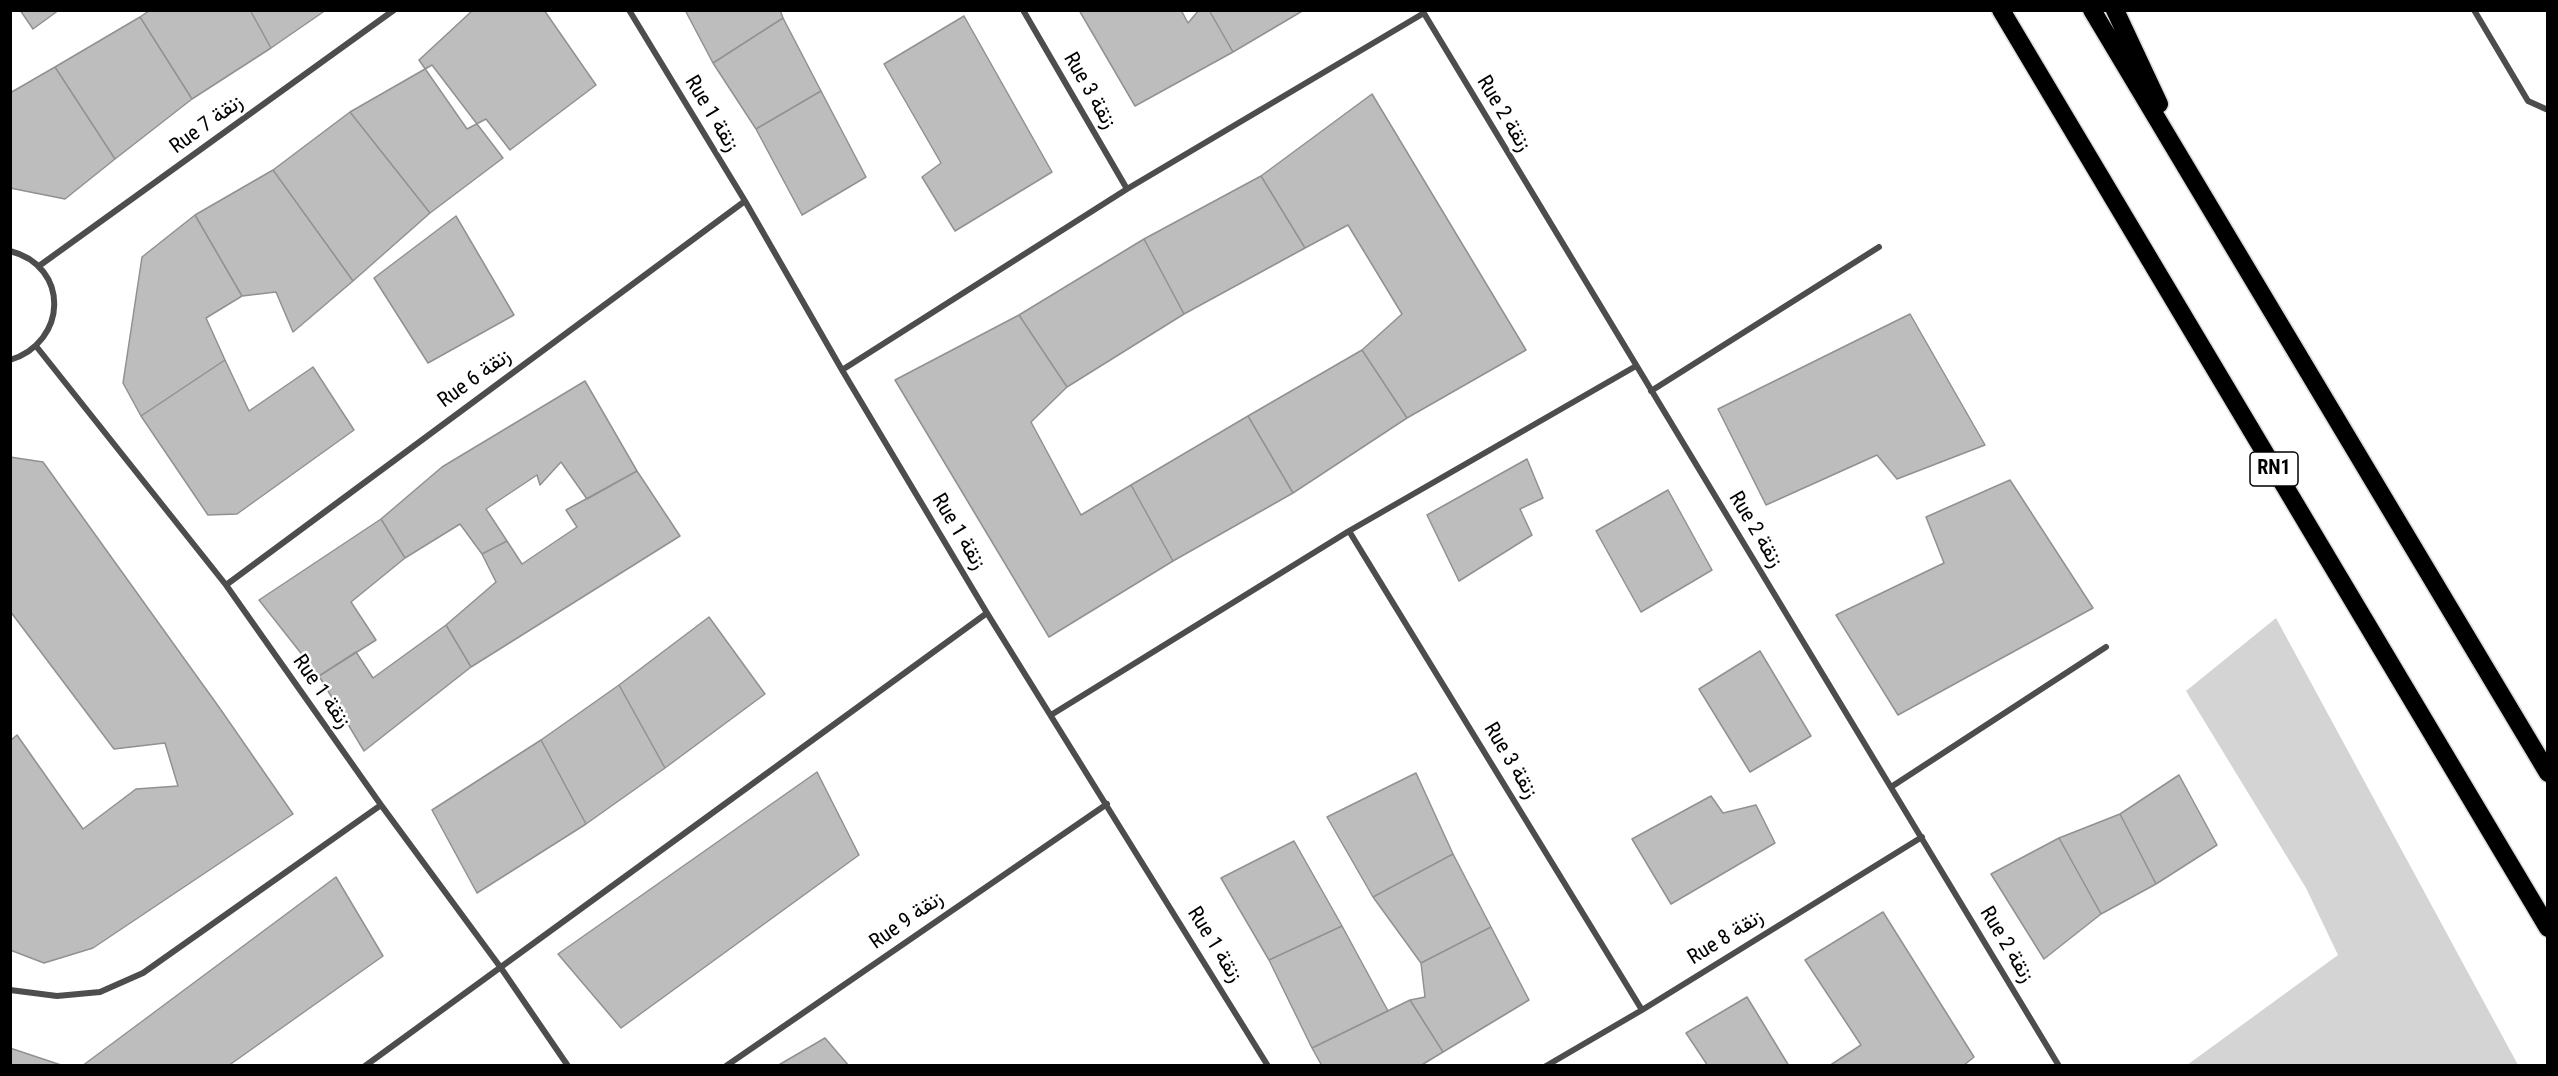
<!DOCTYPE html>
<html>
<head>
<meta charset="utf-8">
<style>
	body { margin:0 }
	#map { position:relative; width:2558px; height:1076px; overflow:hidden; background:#fff; font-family:"Roboto Condensed",sans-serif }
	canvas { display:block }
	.frame { position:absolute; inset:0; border:12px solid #000; pointer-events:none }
</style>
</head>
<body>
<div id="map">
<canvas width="2558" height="1076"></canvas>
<div class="frame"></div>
</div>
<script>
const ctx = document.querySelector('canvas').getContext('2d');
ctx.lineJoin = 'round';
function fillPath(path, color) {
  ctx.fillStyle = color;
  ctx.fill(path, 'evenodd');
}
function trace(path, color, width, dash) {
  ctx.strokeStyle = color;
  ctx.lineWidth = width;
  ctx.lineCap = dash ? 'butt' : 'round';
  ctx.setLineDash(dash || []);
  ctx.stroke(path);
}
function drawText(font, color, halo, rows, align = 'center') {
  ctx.font = font + ' "Roboto Condensed",Vazirmatn,sans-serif';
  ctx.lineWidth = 5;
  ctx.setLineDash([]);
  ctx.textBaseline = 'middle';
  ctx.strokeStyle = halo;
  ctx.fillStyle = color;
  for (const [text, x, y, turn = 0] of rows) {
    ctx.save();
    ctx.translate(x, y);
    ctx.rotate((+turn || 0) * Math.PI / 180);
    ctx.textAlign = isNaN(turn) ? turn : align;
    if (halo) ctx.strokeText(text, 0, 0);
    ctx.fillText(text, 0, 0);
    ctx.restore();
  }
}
const green = new Path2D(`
	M 2276,618 L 2518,1065 L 2187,1065 L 2338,955 L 2306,888 L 2186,691 Z`);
const building = new Path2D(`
	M 20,10 L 59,10 L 33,29 Z
	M 150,10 L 250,10 L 271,48 L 192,99 L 140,17 Z
	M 250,10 L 326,10 L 271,48 Z
	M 473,10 L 544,10 L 596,85 L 510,150 L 486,119 L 467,129 L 419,60 Z
	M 685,10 L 780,10 L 783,18 L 713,63 Z
	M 1079,10 L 1181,10 L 1188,23 L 1199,10 L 1209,10 L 1233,52 L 1135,106 Z
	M 1209,10 L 1304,10 L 1233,52 Z
	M 964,16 L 1052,172 L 955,231 L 922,177 L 941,163 L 884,64 Z
	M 140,17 L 192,99 L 115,159 L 55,67 Z
	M 783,18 L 821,91 L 756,129 L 713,63 Z
	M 432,65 L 503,158 L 430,213 L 350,112 Z
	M 55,67 L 115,159 L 65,199 L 10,188 L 10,93 Z
	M 821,91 L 866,177 L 802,215 L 756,129 Z
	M 1372,94 L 1526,350 L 1407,418 L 1362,350 L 1402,314 L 1348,225 L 1305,248 L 1261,176 Z
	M 350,112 L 430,213 L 353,281 L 273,170 Z
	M 273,170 L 353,281 L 293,332 L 276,292 L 242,296 L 195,215 Z
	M 1261,176 L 1305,248 L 1184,314 L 1144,239 Z
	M 195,215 L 242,296 L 206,318 L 225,360 L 141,416 L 123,383 L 142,257 Z
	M 456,216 L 514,315 L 428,363 L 374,278 Z
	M 1144,239 L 1184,314 L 1067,387 L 1019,315 Z
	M 1910,314 L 1985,445 L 1897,479 L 1877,455 L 1766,505 L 1718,409 Z
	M 1019,315 L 1067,387 L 1031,422 L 1081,515 L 1131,485 L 1173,561 L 1049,637 L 895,380 Z
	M 1362,350 L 1407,418 L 1293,493 L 1248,416 Z
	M 225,360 L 249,411 L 313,367 L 354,430 L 237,514 L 208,515 L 141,416 Z
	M 585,381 L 637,471 L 587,499 L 561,462 L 540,485 L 537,475 L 486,509 L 507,541 L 482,554 L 460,524 L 405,558 L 381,519 L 442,467 Z
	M 1248,416 L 1293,493 L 1173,561 L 1131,485 Z
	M 10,457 L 43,462 L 221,710 L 293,814 L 93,948 L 44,963 L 10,950 L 10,741 L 17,735 L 83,829 L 136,789 L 178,786 L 165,743 L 114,749 L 10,611 Z
	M 1527,459 L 1543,498 L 1520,509 L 1532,535 L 1459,581 L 1427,515 Z
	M 637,471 L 680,536 L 471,667 L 446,625 L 496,582 L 482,554 L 507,541 L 522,564 L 577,527 L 566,510 Z
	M 2010,480 L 2093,608 L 1898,715 L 1836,615 L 1944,563 L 1926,517 Z
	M 1668,490 L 1712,570 L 1641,612 L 1596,531 Z
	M 381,519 L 405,558 L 351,602 L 376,640 L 319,676 L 259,600 Z
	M 709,617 L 765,694 L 665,768 L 619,685 Z
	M 446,625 L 471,667 L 364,751 L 319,676 L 356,652 L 373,678 Z
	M 1760,651 L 1811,736 L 1750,772 L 1699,689 Z
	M 619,685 L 665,768 L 586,824 L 541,740 Z
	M 541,740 L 586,824 L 477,893 L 432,810 Z
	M 817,772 L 859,855 L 621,1028 L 558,954 Z
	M 1416,773 L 1453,854 L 1373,897 L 1327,817 Z
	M 2179,775 L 2217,845 L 2156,884 L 2120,814 Z
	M 1711,796 L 1723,813 L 1756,805 L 1775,843 L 1671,904 L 1632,839 Z
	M 2120,814 L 2156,884 L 2101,914 L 2059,838 Z
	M 2059,838 L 2101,914 L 2044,959 L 1991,874 Z
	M 1294,841 L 1342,926 L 1269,960 L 1221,878 Z
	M 1453,854 L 1491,927 L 1421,963 L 1373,897 Z
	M 336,877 L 383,956 L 228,1066 L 82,1066 Z
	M 1883,912 L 1974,1057 L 1963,1066 L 1829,1066 L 1861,1045 L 1805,960 Z
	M 1342,926 L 1388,1011 L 1312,1048 L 1269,960 Z
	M 1491,927 L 1529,1000 L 1443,1052 L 1410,1000 L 1425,997 L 1421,963 Z
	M 1747,997 L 1789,1066 L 1708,1066 L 1686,1033 Z
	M 1410,1000 L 1443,1052 L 1420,1066 L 1322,1066 L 1312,1048 Z
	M 825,1038 L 849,1066 L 777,1066 Z
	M 10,1048 L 64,1066 L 10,1066 Z`);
const street = new Path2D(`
	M 629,10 L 745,201 L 842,370 L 987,613 L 1268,1066
	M 1023,10 L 1127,189
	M 1422,10 L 2059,1066
	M 2474,10 L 2528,101 L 2548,110
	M 10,251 C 70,266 68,342 10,360
	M 39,266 L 394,10
	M 36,346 L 226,585 L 381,805 L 501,968 L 568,1066
	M 842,370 L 1127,189 L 1424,13
	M 1651,391 L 1879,247
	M 1349,531 L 1642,1010
	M 226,585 L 745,201
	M 1051,715 L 1349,531 L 1636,366
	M 1891,787 L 2106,647
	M 10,990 L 57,996 L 100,992 L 143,973 L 381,805
	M 365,1066 L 987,613
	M 726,1066 L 1107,804
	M 1546,1066 L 1642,1010 L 1922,837`);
const highway = new Path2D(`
	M 2001,10 L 2548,928
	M 2092,10 L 2548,773
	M 2115,10 L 2159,104`);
const shields = [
	[2274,469,48]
];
const shieldNames = [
	["RN1",2274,469]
];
const streetNames = [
	["Rue 3 زنقة",1089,91,60],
	["Rue 1 زنقة",711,114,59],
	["Rue 2 زنقة",1503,114,59],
	["Rue 7 زنقة",207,125,-36],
	["Rue 6 زنقة",475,379,-36],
	["Rue 2 زنقة",1755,530,59],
	["Rue 1 زنقة",958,532,59],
	["Rue 1 زنقة",321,692,55],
	["Rue 3 زنقة",1510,761,59],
	["Rue 9 زنقة",907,921,-35],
	["Rue 8 زنقة",1726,938,-32],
	["Rue 1 زنقة",1214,945,58],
	["Rue 2 زنقة",2006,945,59]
];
fillPath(green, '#d4d4d4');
fillPath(building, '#bdbdbd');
trace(building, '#919191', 1.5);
trace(highway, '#dbdbdb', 21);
trace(street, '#4d4d4d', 6);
trace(highway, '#000', 18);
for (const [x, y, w] of shields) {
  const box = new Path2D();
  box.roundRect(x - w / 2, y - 17, w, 34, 4.5);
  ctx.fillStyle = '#fff';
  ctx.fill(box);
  trace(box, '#000', 1.5);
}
drawText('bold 20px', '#000', null, shieldNames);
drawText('21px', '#000', '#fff', streetNames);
</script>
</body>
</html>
